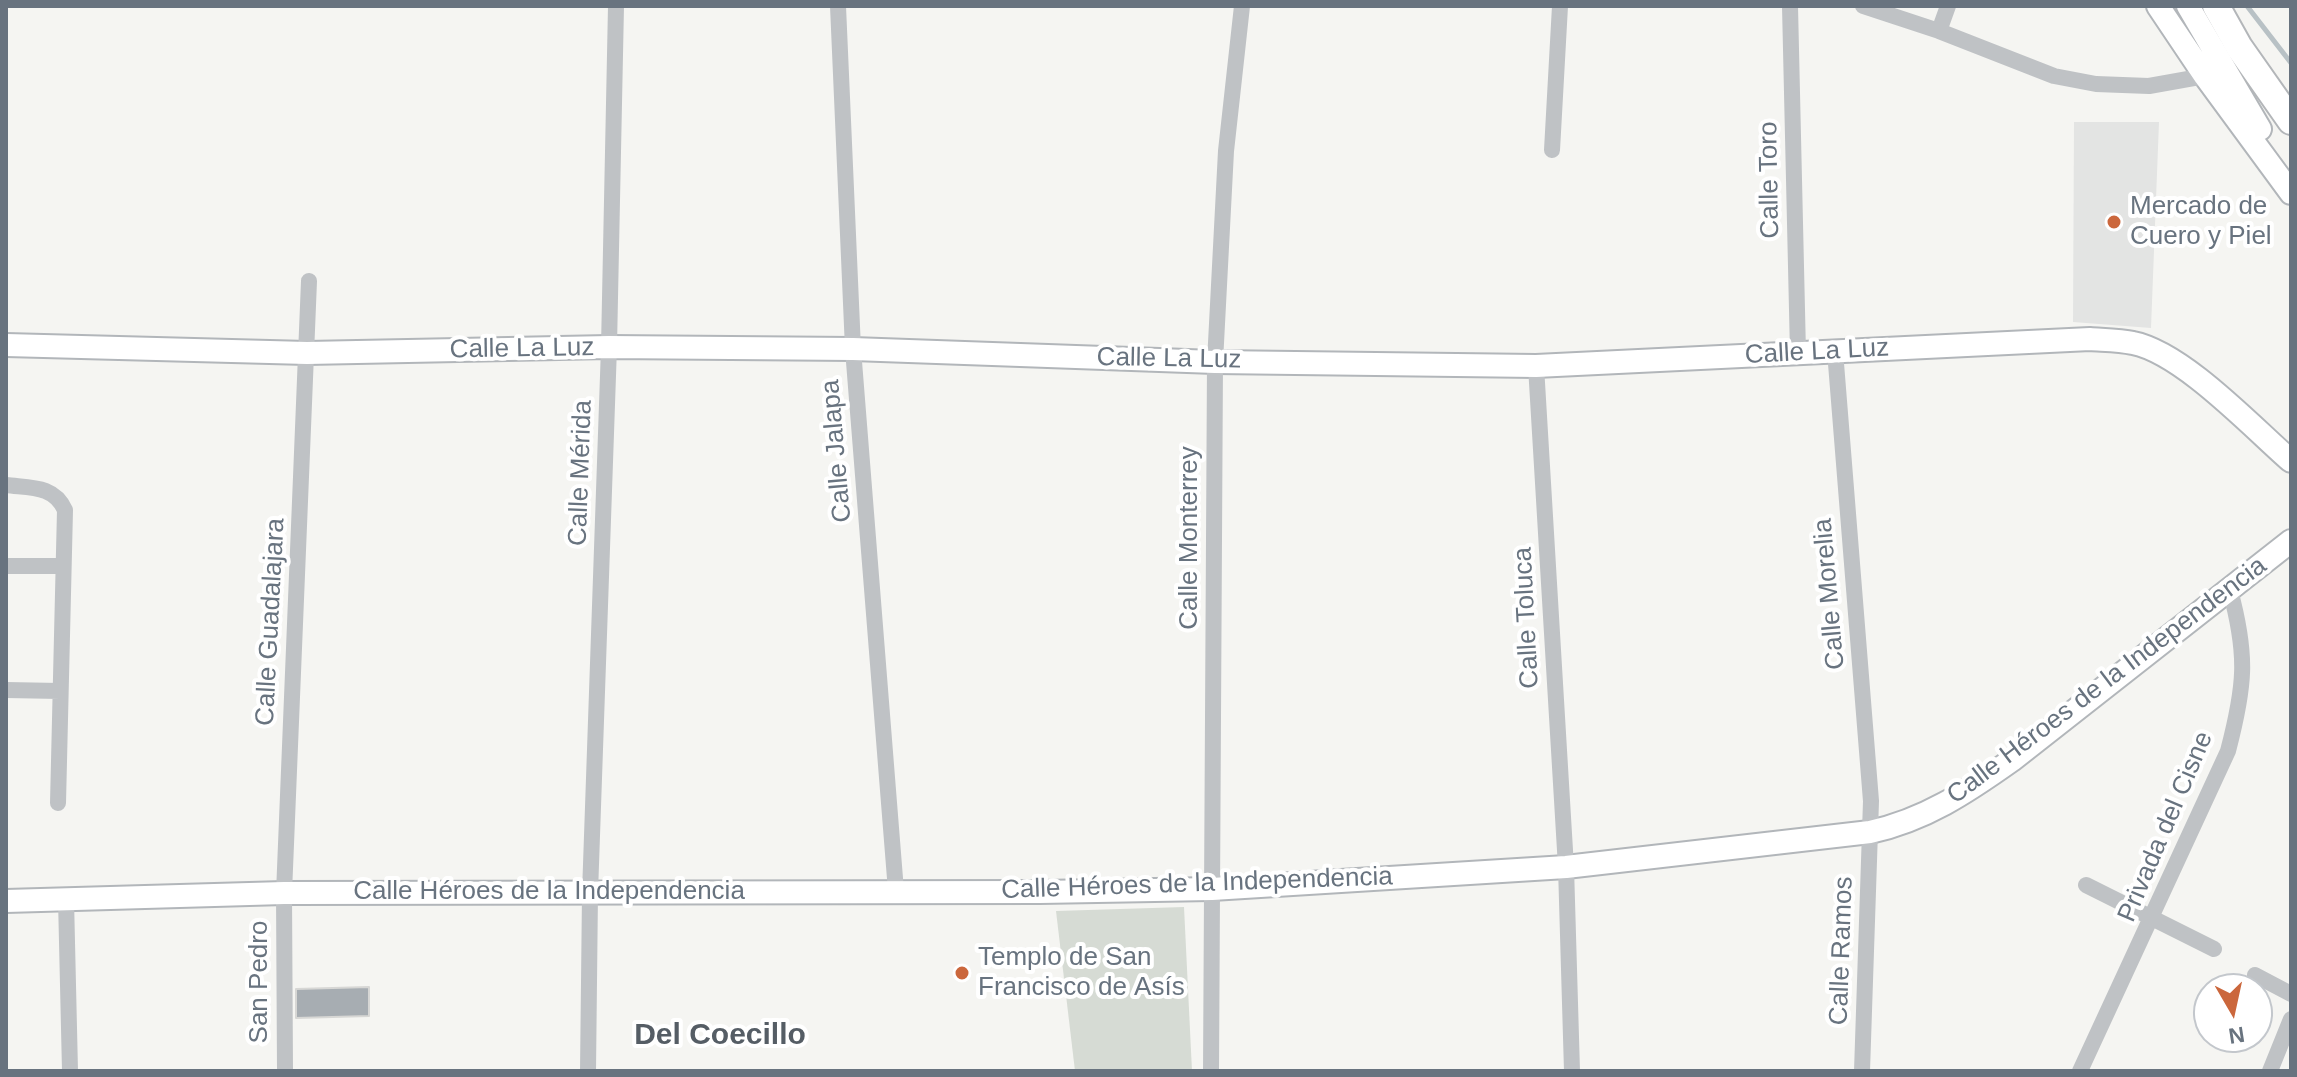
<!DOCTYPE html>
<html>
<head>
<meta charset="utf-8">
<style>
	body { margin:0 }
	#map { position:relative; width:2297px; height:1077px; overflow:hidden; background:#f5f5f2; font-family:Helvetica,sans-serif }
	canvas { display:block }
	.frame { position:absolute; inset:0; border:8px solid #68737f; pointer-events:none }
	.north { position:absolute; left:2193px; top:973px; width:80px; height:80px; box-sizing:border-box; background:#fff; border:2px solid #c3c7cc; border-radius:50%; rotate:171deg; font-size:22px; font-weight:700; line-height:32px; text-align:center; color:#68737f }
	.north::after { content:''; display:block; margin:auto; width:28px; height:36px; background:#cb673c; clip-path:polygon(50% 0,100% 100%,50% 72%,0 100%) }
</style>
</head>
<body>
<div id="map">
<canvas width="2297" height="1077"></canvas>
<div class="frame"></div>
<div class="north">N</div>
</div>
<script>
const ctx = document.querySelector('canvas').getContext('2d');
ctx.lineJoin = 'round';
function fillPath(path, color) {
  ctx.fillStyle = color;
  ctx.fill(path, 'evenodd');
}
function trace(path, color, width, dash) {
  ctx.strokeStyle = color;
  ctx.lineWidth = width;
  ctx.lineCap = dash ? 'butt' : 'round';
  ctx.setLineDash(dash || []);
  ctx.stroke(path);
}
function drawText(font, color, halo, rows, align = 'center') {
  ctx.font = font + ' Helvetica,sans-serif';
  ctx.lineWidth = 8;
  ctx.setLineDash([]);
  ctx.textBaseline = 'middle';
  ctx.strokeStyle = halo;
  ctx.fillStyle = color;
  for (const [text, x, y, turn = 0] of rows) {
    ctx.save();
    ctx.translate(x, y);
    ctx.rotate((+turn || 0) * Math.PI / 180);
    ctx.textAlign = isNaN(turn) ? turn : align;
    if (halo) ctx.strokeText(text, 0, 0);
    ctx.fillText(text, 0, 0);
    ctx.restore();
  }
}
const built = new Path2D(`
	M 2074,122 L 2159,122 L 2151,328 L 2073,322 Z`);
const green = new Path2D(`
	M 1184,907 L 1192,1071 L 1075,1071 L 1056,911 Z`);
const stream = new Path2D(`
	M 2247,6 L 2291,63`);
const building = new Path2D(`
	M 369,987 L 369,1016 L 296,1018 L 296,989 Z`);
const street = new Path2D(`
	M 838,6 L 853,349 L 896,891
	M 1790,6 L 1798,353
	M 1863,6 L 1939,31 L 2054,76 L 2096,84 L 2149,86 L 2205,76
	M 1939,31 L 1948,6
	M 1552,150 L 1560,6
	M 1835,351 L 1871,801 L 1862,1071
	M 1536,366 L 1566,867 L 1572,1071
	M 6,485 C 30,488 54,485 65,510 L 58,803
	M 6,566 L 63,566
	M 6,690 L 60,691
	M 2086,885 L 2214,949
	M 66,899 L 70,1071
	M 2255,975 L 2291,994
	M 285,1071 L 284,893 L 309,281
	M 588,1071 L 590,893 L 609,347 L 616,6
	M 1211,1071 L 1215,362 L 1226,151 L 1242,6
	M 2080,1071 L 2228,751 C 2245,686 2248,656 2230,590
	M 2270,1071 L 2291,1019`);
const secondary = new Path2D(`
	M 2158,6 L 2205,76 L 2291,193
	M 2188,6 L 2260,129
	M 6,345 L 307,353 L 609,347 L 853,349 L 1215,362 L 1536,366 L 2090,339 C 2104,340 2120,340 2133,343 C 2183,353 2252,427 2291,461
	M 6,901 L 284,893 L 1040,892 L 1212,889 L 1566,867 L 1870,832 C 1925,820 1967,792 2012,760 L 2291,541`);
const primary = new Path2D(`
	M 2216,6 L 2239,47 L 2291,121`);
const markers = [
	[2114,222,8,"#cb673c"],
	[962,973,8,"#cb673c"]
];
const streetNames = [
	["Calle Toro",1770,180,-91],
	["Calle La Luz",522,349,-1],
	["Calle La Luz",1817,352,-3],
	["Calle La Luz",1169,359,1],
	["Calle Jalapa",837,451,-95],
	["Calle Mérida",581,473,-88],
	["Calle Monterrey",1190,538,-90],
	["Calle Morelia",1830,594,-95],
	["Calle Toluca",1527,618,-93],
	["Calle Guadalajara",271,622,-87],
	["Calle Héroes de la Independencia",2107,681,-37],
	["Privada del Cisne",2166,827,-67],
	["Calle Héroes de la Independencia",1197,884,-2],
	["Calle Héroes de la Independencia",549,892],
	["Calle Ramos",1842,951,-88],
	["San Pedro",260,982,-90]
];
const poiNames = [
	["Mercado de",2130,207],
	["Cuero y Piel",2130,237],
	["Templo de San",978,958],
	["Francisco de Asís",978,988]
];
const quarterNames = [
	["Del Coecillo",720,1036]
];
fillPath(built, '#e3e4e3');
fillPath(green, '#d6dbd4');
trace(stream, '#b8c1c5', 5);
fillPath(building, '#a7adb2');
trace(building, '#d7d7d5', 2);
trace(secondary, '#b2b6ba', 26);
trace(primary, '#b3b6b9', 30);
trace(street, '#bfc2c5', 16);
trace(secondary, '#fff', 22);
trace(primary, '#fff', 26);
for (const [x, y, r, color] of markers) {
  const dot = new Path2D();
  dot.arc(x, y, r, 0, 2 * Math.PI);
  ctx.fillStyle = color;
  ctx.fill(dot);
  trace(dot, '#fff', 3);
}
drawText('26px', '#68737f', '#fff', streetNames);
drawText('26px', '#68737f', '#fff', poiNames, 'left');
drawText('bold 30px', '#555d65', '#fff', quarterNames);
</script>
</body>
</html>
